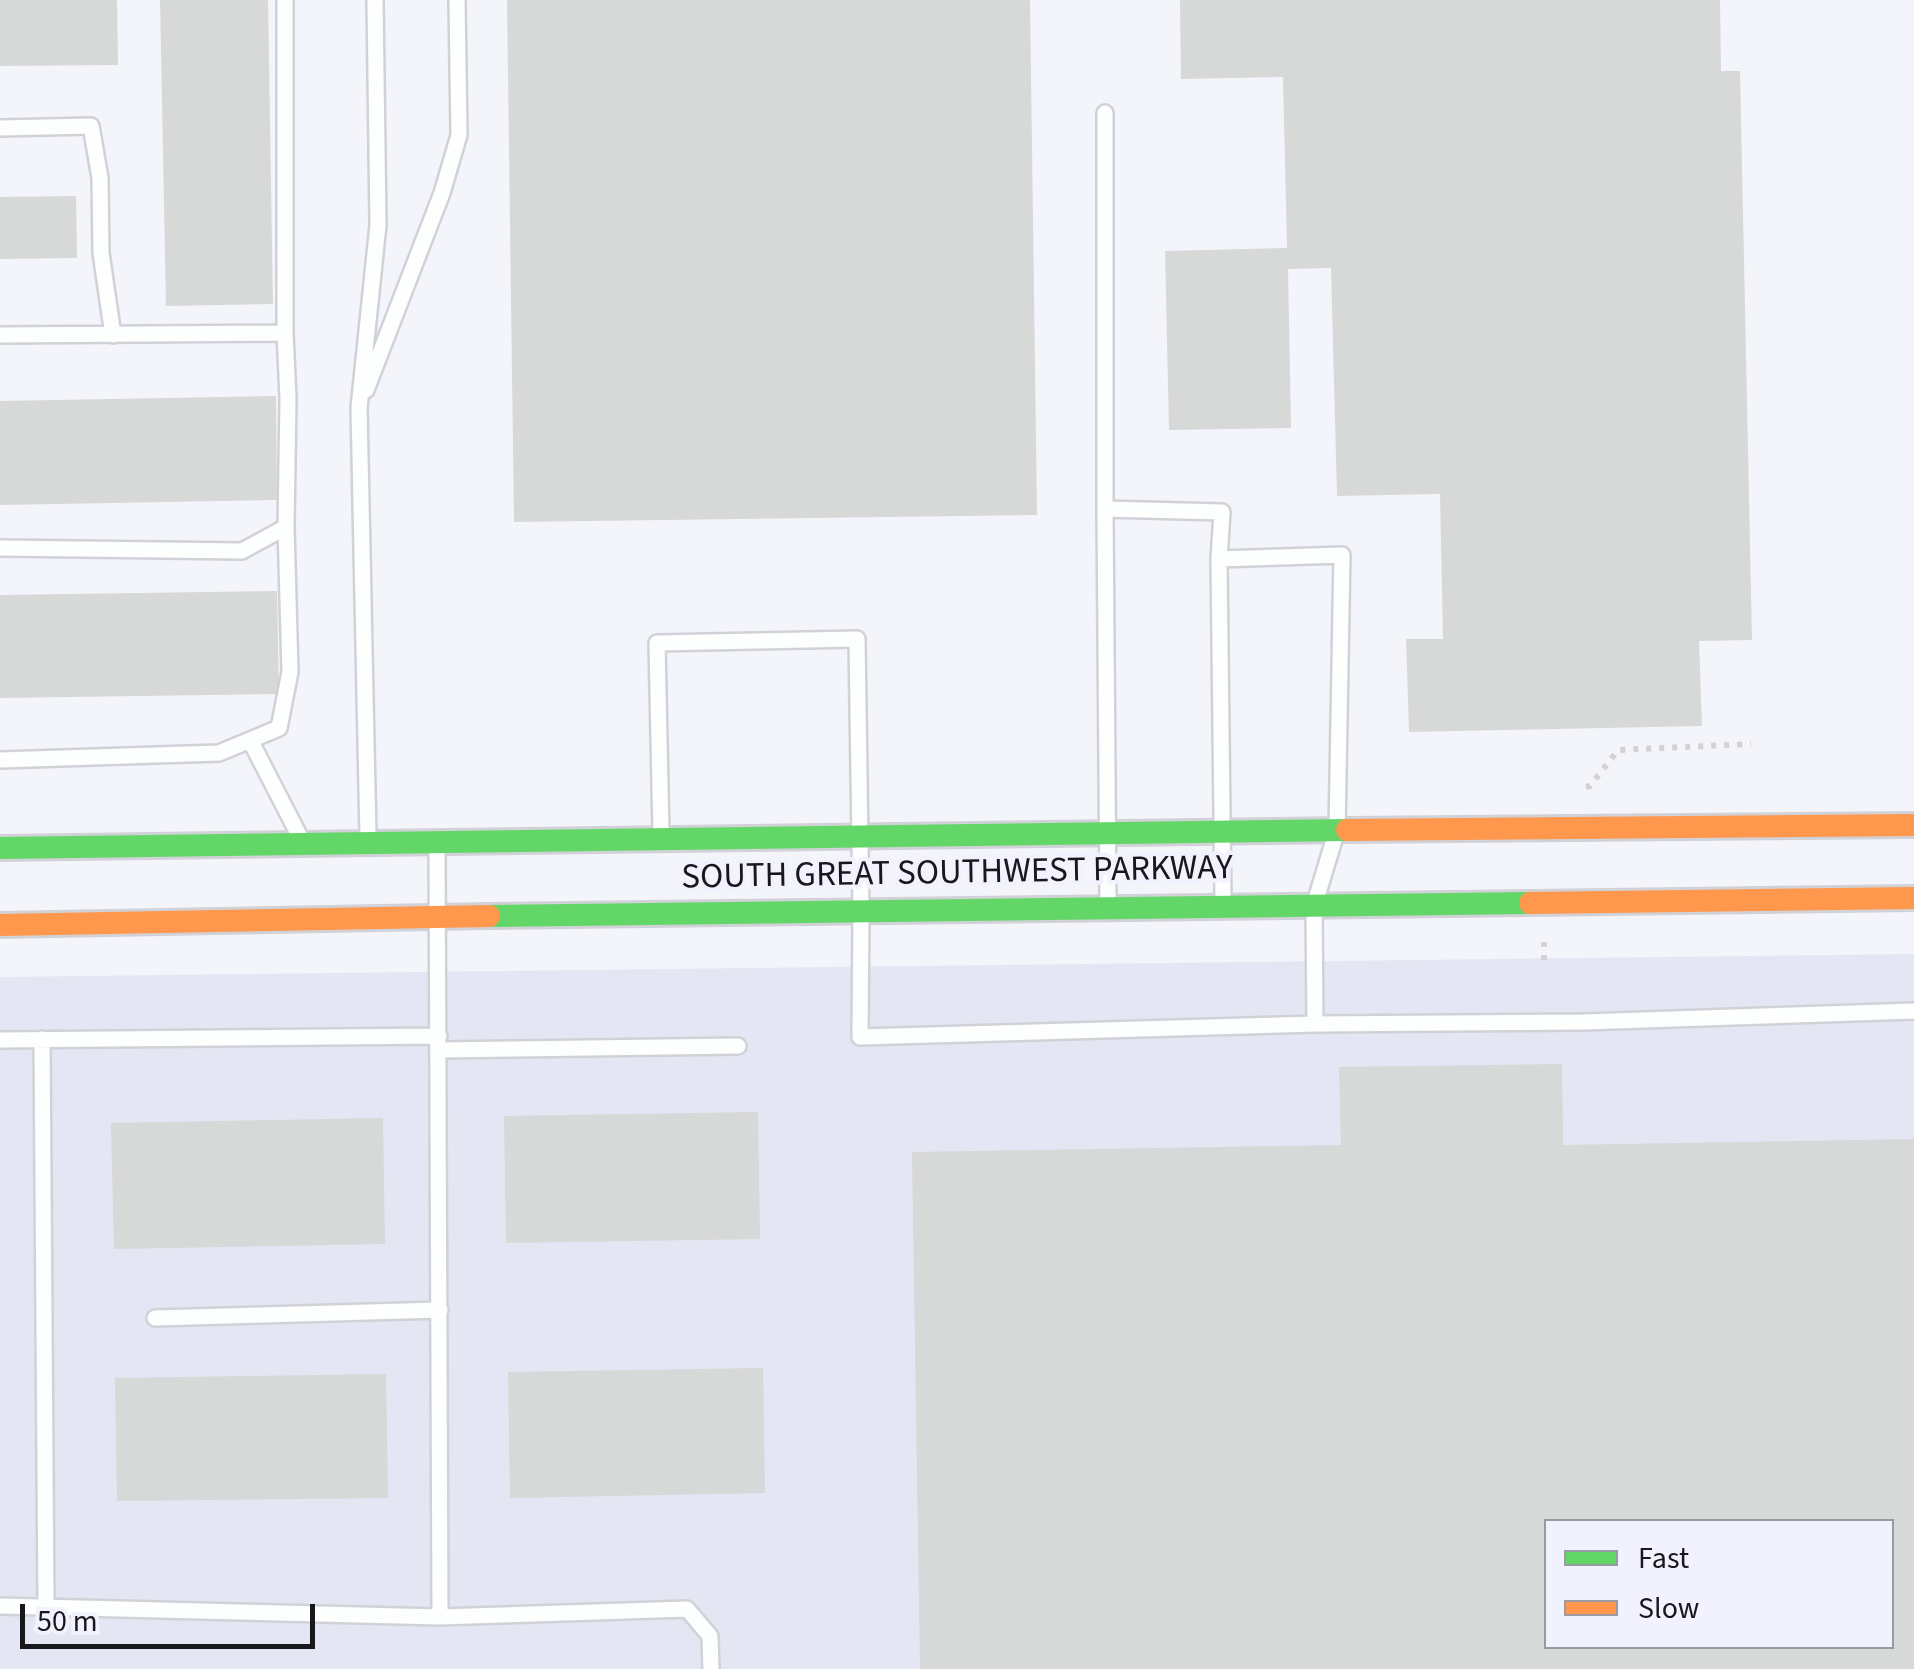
<!DOCTYPE html>
<html>
<head>
<meta charset="utf-8">
<style>
	body { margin:0 }
	#map { position:relative; width:1914px; height:1669px; overflow:hidden; background:#f4f5fb; font-family:"Source Sans 3",sans-serif }
	canvas { display:block }
	.legend { position:absolute; left:1544px; top:1519px; width:350px; height:130px; box-sizing:border-box; background:#f1f2fe; border:2px solid #9a9aa4; margin:0; padding:12px 18px; list-style:none; font-size:30px; color:#17171c }
	.legend li { display:flex; align-items:center; gap:20px; height:50px }
	.legend b { width:50px; border:2px solid #9a9aa4 }
	.scale { position:absolute; left:20px; top:1604px; width:295px; height:45px; box-sizing:border-box; border:5px solid #17171c; border-top:0; padding-left:12px; font-size:30px; line-height:35px; white-space:nowrap; color:#17171c; -webkit-text-stroke:8px #f1f2fe; paint-order:stroke }
</style>
</head>
<body>
<div id="map">
<canvas width="1914" height="1669"></canvas>
<ul class="legend">
<li><b style="height:12px;background:#63d668"></b>Fast</li>
<li><b style="height:12px;background:#ff974d"></b>Slow</li>
</ul>
<div class="scale">50 m</div>
</div>
<script>
const ctx = document.querySelector('canvas').getContext('2d');
ctx.lineJoin = 'round';
function fillPath(path, color) {
  ctx.fillStyle = color;
  ctx.fill(path, 'evenodd');
}
function trace(path, color, width, dash) {
  ctx.strokeStyle = color;
  ctx.lineWidth = width;
  ctx.lineCap = dash ? 'butt' : 'round';
  ctx.setLineDash(dash || []);
  ctx.stroke(path);
}
function drawText(font, color, halo, rows, align = 'center') {
  ctx.font = font + ' "Source Sans 3",sans-serif';
  ctx.lineWidth = 9;
  ctx.setLineDash([]);
  ctx.textBaseline = 'middle';
  ctx.strokeStyle = halo;
  ctx.fillStyle = color;
  for (const [text, x, y, turn = 0] of rows) {
    ctx.save();
    ctx.translate(x, y);
    ctx.rotate((+turn || 0) * Math.PI / 180);
    ctx.textAlign = isNaN(turn) ? turn : align;
    if (halo) ctx.strokeText(text, 0, 0);
    ctx.fillText(text, 0, 0);
    ctx.restore();
  }
}
const built = new Path2D(`
	M 1914,954 L 1914,1669 L 0,1669 L 0,977 ZM 1546,1522 L 1892,1522 L 1892,1646 L 1546,1646 Z`);
const building = new Path2D(`
	M 0,0 L 117,0 L 118,65 L 0,66 Z
	M 160,0 L 268,0 L 273,304 L 166,306 Z
	M 507,0 L 1030,0 L 1037,515 L 514,522 Z
	M 1180,0 L 1720,0 L 1721,71 L 1740,71 L 1752,640 L 1699,641 L 1702,726 L 1409,732 L 1406,639 L 1443,639 L 1440,494 L 1337,496 L 1331,268 L 1288,269 L 1291,428 L 1169,430 L 1165,251 L 1287,248 L 1283,77 L 1181,79 Z
	M 76,196 L 77,258 L 0,259 L 0,197 Z
	M 276,396 L 277,500 L 0,505 L 0,401 Z
	M 277,591 L 279,694 L 0,698 L 0,595 Z
	M 1562,1064 L 1563,1145 L 1914,1139 L 1914,1669 L 920,1669 L 912,1152 L 1341,1145 L 1339,1067 ZM 1546,1522 L 1892,1522 L 1892,1646 L 1546,1646 Z
	M 758,1112 L 760,1239 L 506,1243 L 504,1116 Z
	M 383,1118 L 385,1244 L 114,1249 L 111,1123 Z
	M 763,1368 L 765,1493 L 510,1498 L 508,1372 Z
	M 386,1374 L 388,1498 L 117,1501 L 115,1378 Z`);
const path = new Path2D(`
	M 1586,787 L 1590,786 L 1618,750 L 1751,744
	M 1544,942 L 1544,961`);
const lane = new Path2D(`
	M 285,0 L 285,333
	M 0,128 L 91,126 L 100,178 L 101,253 L 113,335
	M 0,335 L 285,333 L 288,398 L 286,527 L 242,551 L 0,548
	M 366,390 L 442,193 L 459,135 L 457,0
	M 1105,509 L 1105,113
	M 250,740 L 301,839
	M 0,760 L 219,753 L 279,728 L 290,672 L 286,527
	M 661,834 L 657,643 L 857,639 L 861,911 L 860,1037 L 1315,1024 L 1314,906 L 1337,830 L 1342,555 L 1219,559 L 1223,902
	M 368,838 L 359,408 L 378,225 L 375,0
	M 437,845 L 440,1617 L 687,1609 L 710,1636 L 711,1669
	M 1108,904 L 1105,509 L 1222,512 L 1219,559
	M 1315,1024 L 1583,1022 L 1914,1011
	M 42,1039 L 46,1607
	M 0,1040 L 439,1036
	M 439,1050 L 738,1046
	M 155,1318 L 440,1310
	M 0,1606 L 440,1617`);
const fast = new Path2D(`
	M 0,848 L 1347,830
	M 489,916 L 1530,903`);
const slow = new Path2D(`
	M 1347,830 L 1914,825
	M 1530,903 L 1914,898
	M 0,925 L 489,916`);
const streetNames = [
	["SOUTH GREAT SOUTHWEST PARKWAY",957,875,-1]
];
fillPath(built, '#e4e6f3');
fillPath(building, '#d7d8d8');
trace(lane, '#d1d2d7', 20);
trace(fast, '#d1d2d7', 28);
trace(slow, '#d1d2d7', 28);
trace(path, '#d2d2d5', 6, [5, 8]);
trace(lane, '#fdfefe', 15);
trace(fast, '#63d668', 22);
trace(slow, '#ff974d', 22);
drawText('35px', '#17171c', '#f1f2fe', streetNames);
</script>
</body>
</html>
